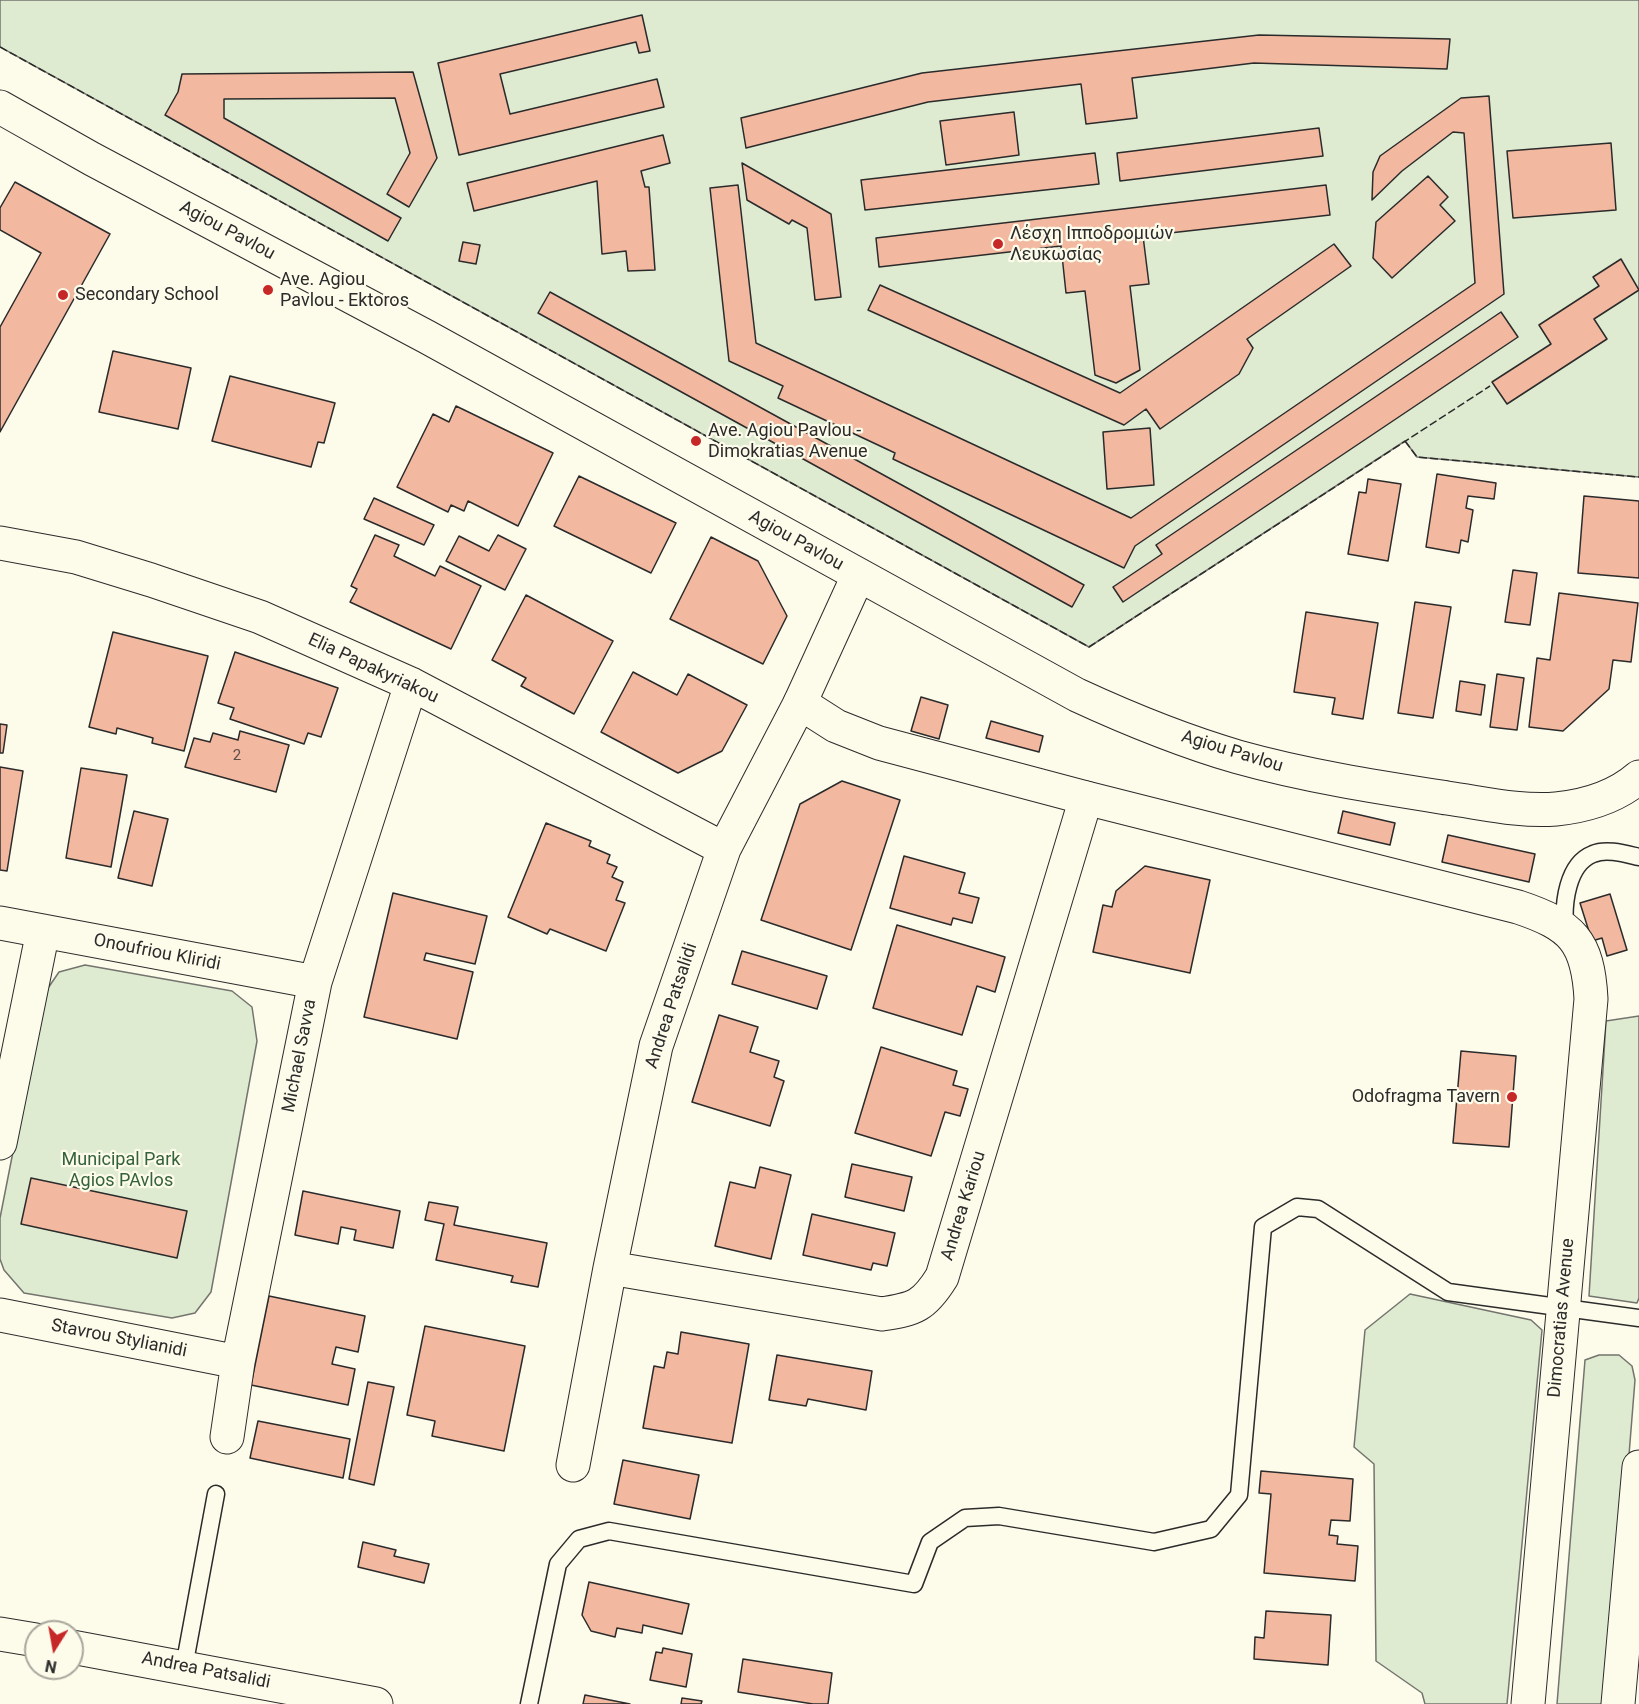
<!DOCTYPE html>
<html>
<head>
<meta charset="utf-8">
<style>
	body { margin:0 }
	#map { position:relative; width:1639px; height:1704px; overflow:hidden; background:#fdfbea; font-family:Roboto,sans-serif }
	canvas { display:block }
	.north { position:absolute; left:24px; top:1620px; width:60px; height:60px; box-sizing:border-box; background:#fdfbea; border:2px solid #a9a89e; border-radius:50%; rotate:191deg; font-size:16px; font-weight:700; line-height:24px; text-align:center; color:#2b2b2b }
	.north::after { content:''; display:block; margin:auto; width:21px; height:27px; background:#c62828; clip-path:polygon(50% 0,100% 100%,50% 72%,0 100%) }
</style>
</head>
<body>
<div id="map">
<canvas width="1639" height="1704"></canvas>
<div class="north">N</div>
</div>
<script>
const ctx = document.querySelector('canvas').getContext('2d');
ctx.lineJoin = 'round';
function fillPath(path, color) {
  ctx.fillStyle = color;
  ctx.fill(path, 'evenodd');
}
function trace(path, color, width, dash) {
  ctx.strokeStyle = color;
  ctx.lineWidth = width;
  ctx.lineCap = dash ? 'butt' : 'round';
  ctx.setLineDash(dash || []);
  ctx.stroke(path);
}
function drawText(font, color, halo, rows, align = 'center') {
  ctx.font = font + ' Roboto,sans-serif';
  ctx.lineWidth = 4.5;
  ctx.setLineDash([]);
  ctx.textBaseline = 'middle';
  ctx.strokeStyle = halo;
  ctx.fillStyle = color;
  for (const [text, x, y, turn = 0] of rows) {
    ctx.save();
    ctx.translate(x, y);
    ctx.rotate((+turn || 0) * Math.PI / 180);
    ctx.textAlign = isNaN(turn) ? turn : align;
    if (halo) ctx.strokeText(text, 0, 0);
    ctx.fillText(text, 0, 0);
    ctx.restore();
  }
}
const green = new Path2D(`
	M 0,0 L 1639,0 L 1639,477 L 1417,457 L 1405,441 L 1089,647 L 0,47 Z
	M 85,965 L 232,991 L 252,1007 L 257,1041 L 211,1292 L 195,1313 L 172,1318 L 24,1293 L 4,1270 L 0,1259 L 0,1218 L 44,994 L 59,972 Z
	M 1639,1016 L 1639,1298 L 1637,1303 L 1589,1296 L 1606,1021 Z
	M 1410,1294 L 1531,1320 L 1542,1330 L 1507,1704 L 1425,1704 L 1422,1693 L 1376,1661 L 1374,1464 L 1354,1447 L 1365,1330 Z
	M 1599,1355 L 1619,1355 L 1632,1366 L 1635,1380 L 1609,1704 L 1557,1704 L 1585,1360 Z`);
const building = new Path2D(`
	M 642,15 L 650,51 L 639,53 L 636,42 L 500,74 L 510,114 L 657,79 L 664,107 L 459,155 L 438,63 Z
	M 1259,35 L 1450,39 L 1447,69 L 1254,63 L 1132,78 L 1137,118 L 1086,124 L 1081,84 L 928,102 L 746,148 L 741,118 L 922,73 Z
	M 413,72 L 437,158 L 409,207 L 387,194 L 410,153 L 395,98 L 224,99 L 224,118 L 401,218 L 388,241 L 165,115 L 178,92 L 182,74 Z
	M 1489,96 L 1504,294 L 1135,546 L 1124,568 L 893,459 L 895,453 L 778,398 L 783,386 L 729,361 L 710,188 L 738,185 L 756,343 L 1131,518 L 1475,283 L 1464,133 L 1453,132 L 1402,171 L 1372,200 L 1373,172 L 1380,156 L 1461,98 Z
	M 1014,112 L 1019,155 L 946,165 L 940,121 Z
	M 1319,128 L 1323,156 L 1120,181 L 1117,153 Z
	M 663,135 L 670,163 L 641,171 L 645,187 L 649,187 L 655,270 L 628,271 L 626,251 L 602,254 L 597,181 L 474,211 L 467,183 Z
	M 1611,143 L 1616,210 L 1513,218 L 1507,151 Z
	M 1095,153 L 1099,184 L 865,210 L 861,180 Z
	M 742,163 L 831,214 L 841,297 L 815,300 L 807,228 L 792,220 L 789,224 L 747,200 Z
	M 1428,176 L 1448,197 L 1440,205 L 1455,221 L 1392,278 L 1373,258 L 1376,222 Z
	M 15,182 L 110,234 L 0,432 L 0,327 L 41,253 L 0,230 L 0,208 Z
	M 1326,185 L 1330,215 L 1143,236 L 1149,284 L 1130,286 L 1140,370 L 1116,383 L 1095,375 L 1085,291 L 1066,293 L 1061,246 L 879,267 L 876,238 Z
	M 463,242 L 480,245 L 476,264 L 459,261 Z
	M 1334,244 L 1351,266 L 1247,339 L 1253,348 L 1239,374 L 1160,429 L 1146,409 L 1124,425 L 868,310 L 880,285 L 1120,393 Z
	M 1621,259 L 1639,290 L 1594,319 L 1607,339 L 1507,404 L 1492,382 L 1551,344 L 1539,325 L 1599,286 L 1593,277 Z
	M 550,292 L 1084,585 L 1072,607 L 538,313 Z
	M 1501,312 L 1518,337 L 1123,602 L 1113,587 L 1162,554 L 1156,545 Z
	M 113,351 L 191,368 L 178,429 L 99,412 Z
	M 230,376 L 335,403 L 324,443 L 318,442 L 311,467 L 212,441 Z
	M 456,406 L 553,453 L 518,526 L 468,501 L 464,511 L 451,505 L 448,512 L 397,487 L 433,414 L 449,422 Z
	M 1150,428 L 1154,485 L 1107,489 L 1103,432 Z
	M 1437,474 L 1496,483 L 1494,499 L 1468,496 L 1466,508 L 1473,510 L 1468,542 L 1461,540 L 1459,553 L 1426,547 Z
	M 579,476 L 676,523 L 651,573 L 554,526 Z
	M 1368,479 L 1401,484 L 1388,561 L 1348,554 L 1359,492 L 1366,493 Z
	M 1584,496 L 1639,501 L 1639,578 L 1578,573 Z
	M 374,498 L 434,525 L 424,545 L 364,519 Z
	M 375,535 L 399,545 L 394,556 L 435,576 L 440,566 L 481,586 L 451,649 L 350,602 L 357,589 L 351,586 Z
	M 498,535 L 526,549 L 505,590 L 446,561 L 459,536 L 489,551 Z
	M 711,537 L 758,561 L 787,616 L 763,664 L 670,619 Z
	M 1513,570 L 1537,573 L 1530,625 L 1505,622 Z
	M 1559,593 L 1638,603 L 1631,662 L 1613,660 L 1609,689 L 1563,731 L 1529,727 L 1537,658 L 1550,660 Z
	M 526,595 L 613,641 L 574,714 L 521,686 L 526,678 L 492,660 Z
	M 1415,602 L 1451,607 L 1433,718 L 1398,713 Z
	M 1306,612 L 1378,623 L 1363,719 L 1332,714 L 1335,698 L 1294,692 Z
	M 113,632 L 208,656 L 184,751 L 152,743 L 153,738 L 117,728 L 116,734 L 89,727 Z
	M 235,652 L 338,688 L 321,737 L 308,733 L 304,744 L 230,719 L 234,708 L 218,703 Z
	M 633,672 L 677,695 L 688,674 L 747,705 L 722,751 L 678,773 L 601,732 Z
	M 1497,674 L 1524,678 L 1517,730 L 1490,727 Z
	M 1460,681 L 1485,685 L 1481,715 L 1456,711 Z
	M 921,697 L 948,705 L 939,739 L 911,731 Z
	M 991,721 L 1043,736 L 1039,752 L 986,738 Z
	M 0,724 L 7,725 L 3,753 L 0,753 Z
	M 240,731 L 289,745 L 276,792 L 185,767 L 194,738 L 210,742 L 213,733 L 238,740 Z
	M 0,767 L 23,771 L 7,871 L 0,870 Z
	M 81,768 L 127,775 L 111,867 L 66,858 Z
	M 842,781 L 900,800 L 851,950 L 761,920 L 800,804 Z
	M 134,811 L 168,819 L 152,886 L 118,878 Z
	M 1343,811 L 1395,823 L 1390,845 L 1338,833 Z
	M 546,823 L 591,841 L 589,846 L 610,855 L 607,863 L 617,867 L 612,877 L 623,882 L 616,900 L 625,903 L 606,951 L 550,929 L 547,934 L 508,917 Z
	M 1448,835 L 1535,854 L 1529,882 L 1442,862 Z
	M 904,856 L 965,873 L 959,893 L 979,898 L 972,923 L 953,918 L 951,925 L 890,908 Z
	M 1145,866 L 1210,880 L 1190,973 L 1093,952 L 1103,905 L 1112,907 L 1116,891 Z
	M 393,893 L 487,916 L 475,964 L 426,953 L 424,960 L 473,972 L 457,1039 L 364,1017 Z
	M 1610,894 L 1627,950 L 1607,956 L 1602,938 L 1592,941 L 1580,903 Z
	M 897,925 L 1005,957 L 995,992 L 977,986 L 962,1035 L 873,1008 Z
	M 742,951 L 827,976 L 817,1009 L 732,984 Z
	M 719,1015 L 758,1027 L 750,1052 L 779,1061 L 774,1077 L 784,1081 L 770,1126 L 692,1102 Z
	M 881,1047 L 957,1071 L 953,1085 L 968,1089 L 960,1116 L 945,1112 L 931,1156 L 855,1133 Z
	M 1461,1051 L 1516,1056 L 1509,1147 L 1453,1143 Z
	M 852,1164 L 912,1177 L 904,1211 L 845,1197 Z
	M 760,1167 L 791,1175 L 771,1259 L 715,1246 L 730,1182 L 755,1188 Z
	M 31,1178 L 187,1211 L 177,1258 L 21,1224 Z
	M 303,1191 L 400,1211 L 393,1248 L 354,1240 L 356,1230 L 341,1227 L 338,1244 L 295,1235 Z
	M 429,1202 L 458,1207 L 454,1225 L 547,1243 L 538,1287 L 511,1282 L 513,1276 L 436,1260 L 444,1224 L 425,1220 Z
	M 812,1214 L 895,1233 L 887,1266 L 873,1263 L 871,1270 L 803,1255 Z
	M 269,1296 L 365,1316 L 358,1352 L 336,1347 L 332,1364 L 355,1369 L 348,1405 L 251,1385 Z
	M 425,1326 L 525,1346 L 504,1451 L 432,1436 L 435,1421 L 407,1415 Z
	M 681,1332 L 749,1344 L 732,1443 L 643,1428 L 654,1366 L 664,1368 L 667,1352 L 678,1354 Z
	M 777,1355 L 872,1371 L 866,1410 L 808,1399 L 806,1406 L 769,1400 Z
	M 368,1382 L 394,1387 L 374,1485 L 349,1479 Z
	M 258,1421 L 350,1439 L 343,1478 L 250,1458 Z
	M 623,1460 L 699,1475 L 690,1519 L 614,1504 Z
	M 1261,1471 L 1353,1479 L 1350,1521 L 1331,1520 L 1329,1535 L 1338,1536 L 1337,1544 L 1358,1546 L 1355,1581 L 1264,1573 L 1271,1494 L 1259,1493 Z
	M 363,1542 L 396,1550 L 394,1556 L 429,1564 L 424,1583 L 358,1567 Z
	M 589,1582 L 689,1604 L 682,1634 L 643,1625 L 642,1633 L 617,1628 L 615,1637 L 591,1631 L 582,1615 Z
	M 1266,1611 L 1331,1615 L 1328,1665 L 1254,1659 L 1255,1637 L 1264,1638 Z
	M 663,1648 L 692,1654 L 686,1687 L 650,1680 L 656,1652 L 662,1653 Z
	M 743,1659 L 832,1673 L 828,1704 L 813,1704 L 738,1692 Z
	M 585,1695 L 630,1704 L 583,1704 Z
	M 682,1698 L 702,1701 L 701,1704 L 681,1704 Z`);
const lane = new Path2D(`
	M 1565,928 C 1563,904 1567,864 1593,854 C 1606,848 1626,854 1639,857
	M 184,1667 L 216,1494
	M 529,1704 L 558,1564 L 579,1539 L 609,1531 L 914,1584 L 930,1542 L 965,1518 L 999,1516 L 1154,1542 L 1211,1529 L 1239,1495 L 1263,1227 L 1297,1207 L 1318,1209 L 1448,1292 L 1639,1318`);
const street = new Path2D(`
	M 0,543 L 76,557 L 151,580 L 260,617 L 411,684 L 724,849
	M 0,923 L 315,982
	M 0,1143 L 43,931
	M 610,1268 L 882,1314 C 915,1309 924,1306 942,1277 L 1086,798
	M 0,1315 L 238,1362
	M 227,1437 L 238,1362 L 315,982 L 411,684
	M 573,1465 L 610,1268 L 656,1046 L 724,849 L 800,703
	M 0,1634 L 36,1640
	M 72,1647 L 376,1704`);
const secondary = new Path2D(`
	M 0,107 L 92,159 L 427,337 L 1077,695 C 1129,719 1183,741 1238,757 C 1306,776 1377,787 1447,798 C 1483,803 1520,812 1556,809 C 1586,806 1616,797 1639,777
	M 858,576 L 800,703 L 836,726 L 879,743 L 1086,798 L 1518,907 C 1572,925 1588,941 1591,999 L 1528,1704
	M 1618,1704 L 1639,1467`);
const fence = new Path2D(`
	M 0,47 L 1089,647 L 1490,386
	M 1405,441 L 1417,457 L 1639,477`);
const markers = [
	[998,244,6,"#c62828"],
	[268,290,6,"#c62828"],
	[63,295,6,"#c62828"],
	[696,441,6,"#c62828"],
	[1512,1097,6,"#c62828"]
];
const numberNames = [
	["2",237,756]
];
const streetNames = [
	["Agiou Pavlou",227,231,28],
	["Agiou Pavlou",796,541,29],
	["Elia Papakyriakou",373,669,25],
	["Agiou Pavlou",1232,752,17],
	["Onoufriou Kliridi",157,953,11],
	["Andrea Patsalidi",672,1006,-72],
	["Michael Savva",300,1056,-79],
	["Andrea Kariou",964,1206,-73],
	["Dimocratias Avenue",1562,1318,-85],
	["Stavrou Stylianidi",119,1339,11],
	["Andrea Patsalidi",206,1671,11]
];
const poiNames = [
	["Λέσχη Ιπποδρομιών",1010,234],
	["Λευκωσίας",1010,255],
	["Ave. Agiou",280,280],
	["Pavlou - Ektoros",280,301],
	["Secondary School",75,295],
	["Ave. Agiou Pavlou -",708,431],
	["Dimokratias Avenue",708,452],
	["Odofragma Tavern",1500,1097,"right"]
];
const parkNames = [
	["Municipal Park",121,1160],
	["Agios PAvlos",121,1181]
];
fillPath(green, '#deebd1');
trace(green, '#74746e', 1.5);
fillPath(building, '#f2b8a0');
trace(building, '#2b2b2b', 1.5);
trace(lane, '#2b2b2b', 19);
trace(street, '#2b2b2b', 35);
trace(secondary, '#2b2b2b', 35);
trace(lane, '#fdfbea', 16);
trace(street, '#fdfbea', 33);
trace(secondary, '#fdfbea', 33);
trace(fence, '#2b2b2b', 1.5, [8, 3]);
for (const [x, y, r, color] of markers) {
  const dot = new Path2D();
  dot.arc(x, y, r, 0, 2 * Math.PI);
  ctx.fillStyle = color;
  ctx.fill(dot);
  trace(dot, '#fdfbea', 2);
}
drawText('15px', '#5d4e48', null, numberNames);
drawText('18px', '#2b2b2b', '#fdfbea', streetNames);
drawText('18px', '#2b2b2b', '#fdfbea', poiNames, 'left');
drawText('18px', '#34623c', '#fdfbea', parkNames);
</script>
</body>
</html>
